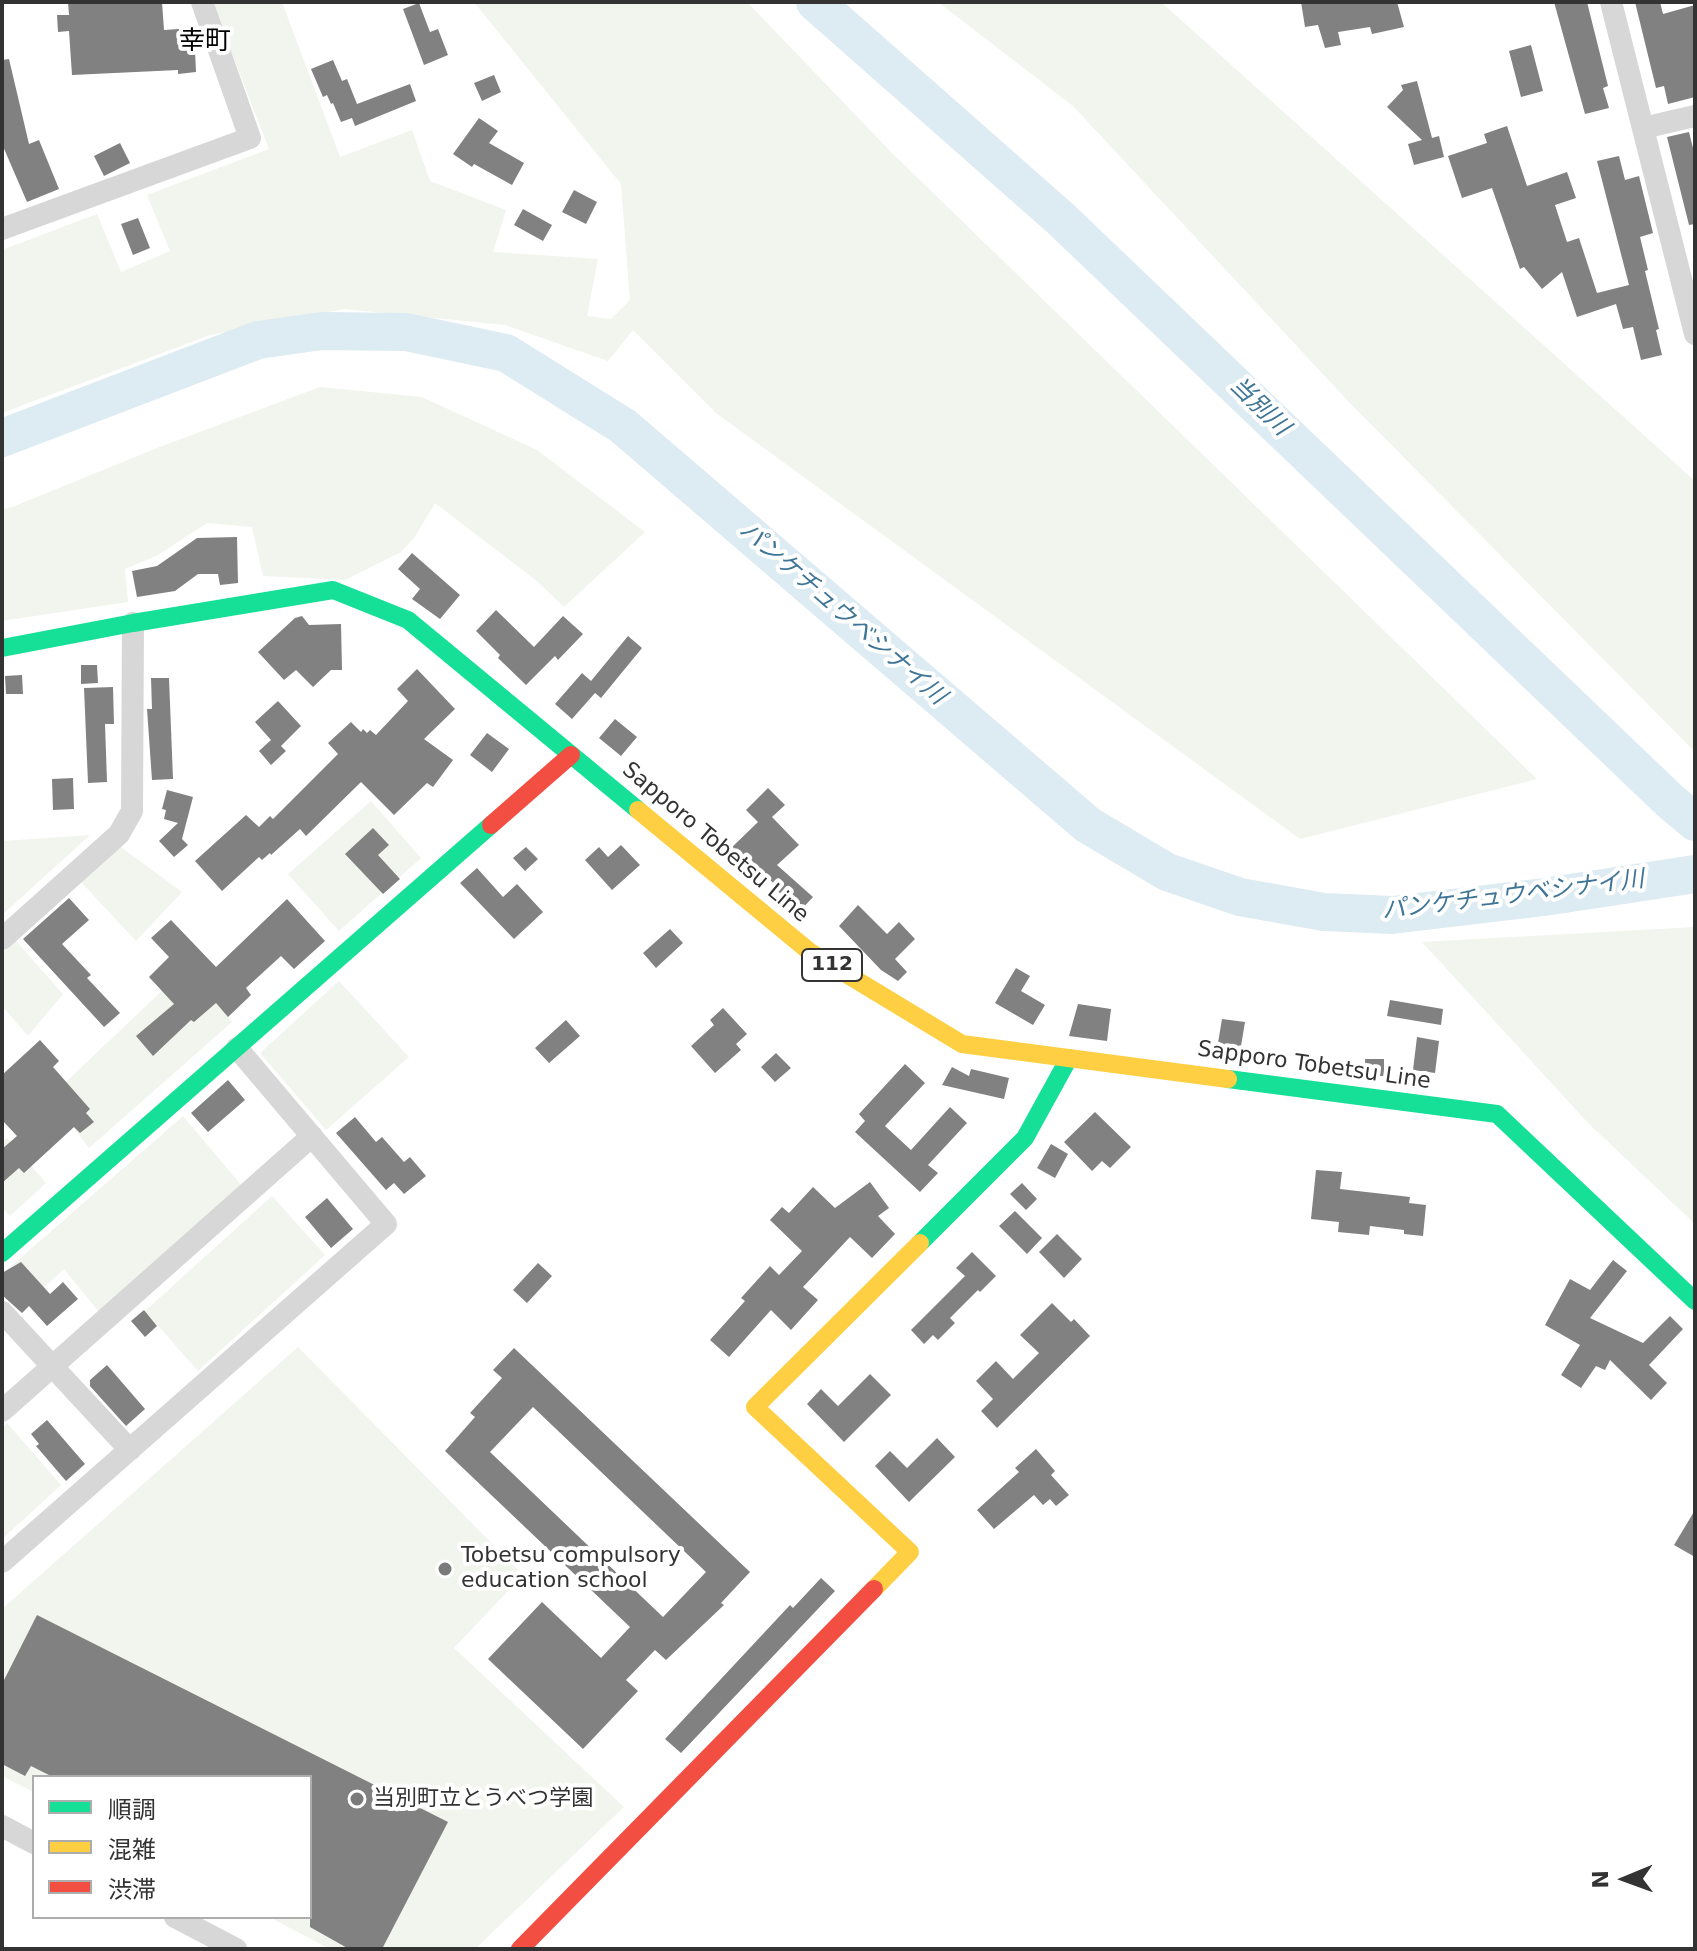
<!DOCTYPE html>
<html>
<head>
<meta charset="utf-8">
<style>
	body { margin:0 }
	#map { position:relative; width:1697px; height:1951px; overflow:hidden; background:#fff; font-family:"DejaVu Sans","Noto Sans JP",sans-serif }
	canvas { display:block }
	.frame { position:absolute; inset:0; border:4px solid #333; pointer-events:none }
	.legend { position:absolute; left:32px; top:1775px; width:280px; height:144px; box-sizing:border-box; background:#fff; border:2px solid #adadad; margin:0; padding:10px 14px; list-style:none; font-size:24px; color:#333 }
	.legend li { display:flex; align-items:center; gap:16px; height:40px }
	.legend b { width:40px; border:2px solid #adadad }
	.north { position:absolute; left:1585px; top:1839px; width:80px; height:80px; -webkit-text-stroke:6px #fff; paint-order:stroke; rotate:269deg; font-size:22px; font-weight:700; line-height:32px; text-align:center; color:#333 }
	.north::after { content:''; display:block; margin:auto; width:28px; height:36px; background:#333; clip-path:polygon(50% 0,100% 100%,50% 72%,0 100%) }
</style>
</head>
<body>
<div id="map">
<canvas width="1697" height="1951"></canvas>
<div class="frame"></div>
<ul class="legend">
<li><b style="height:10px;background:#16e098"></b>順調</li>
<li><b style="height:10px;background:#ffcf43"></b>混雑</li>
<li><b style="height:10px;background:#f24e42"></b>渋滞</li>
</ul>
<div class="north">N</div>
</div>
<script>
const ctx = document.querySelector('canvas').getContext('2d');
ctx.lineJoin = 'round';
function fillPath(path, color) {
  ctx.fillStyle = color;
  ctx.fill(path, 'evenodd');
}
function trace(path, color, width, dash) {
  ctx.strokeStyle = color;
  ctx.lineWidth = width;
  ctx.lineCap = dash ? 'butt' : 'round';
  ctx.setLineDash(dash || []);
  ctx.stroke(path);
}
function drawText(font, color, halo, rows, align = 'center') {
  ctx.font = font + ' "DejaVu Sans","Noto Sans JP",sans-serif';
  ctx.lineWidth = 8;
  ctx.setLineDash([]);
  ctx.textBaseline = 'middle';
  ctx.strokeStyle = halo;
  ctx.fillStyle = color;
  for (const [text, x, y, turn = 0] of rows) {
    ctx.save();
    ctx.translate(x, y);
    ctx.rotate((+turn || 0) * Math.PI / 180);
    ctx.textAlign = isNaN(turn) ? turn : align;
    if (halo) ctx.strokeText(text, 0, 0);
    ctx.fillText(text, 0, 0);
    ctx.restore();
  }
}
const green = new Path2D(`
	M 212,2 L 282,2 L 340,157 L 412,130 L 430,181 L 506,210 L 493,252 L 598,259 L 587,316 L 611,319 L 630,300 L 621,184 L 474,2 L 747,2 L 892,153 L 1537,779 L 1300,839 L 716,413 L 633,330 L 608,361 L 505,325 L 344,309 L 210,335 L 2,413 L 2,250 L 97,214 L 121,272 L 170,251 L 147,195 L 269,149 Z
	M 938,2 L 1161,2 L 1695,481 L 1695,752 L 1348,401 L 1073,106 Z
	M 320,387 L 422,397 L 537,450 L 645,532 L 564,607 L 537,581 L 435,503 L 414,538 L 401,552 L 345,580 L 263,576 L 252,527 L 207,523 L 158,555 L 125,569 L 128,602 L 2,621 L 2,509 L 10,508 L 157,448 Z
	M 371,801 L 421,858 L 339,931 L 288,874 Z
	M 90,835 L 2,915 L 2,841 Z
	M 118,845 L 182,892 L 136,941 L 79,880 Z
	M 1695,927 L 1695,1224 L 1589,1124 L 1422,942 Z
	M 15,940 L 63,994 L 28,1036 L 2,1006 L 2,952 Z
	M 187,967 L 232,1022 L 89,1148 L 50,1097 Z
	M 339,981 L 409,1057 L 326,1130 L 260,1053 Z
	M 183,1116 L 242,1186 L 99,1312 L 64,1269 L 19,1310 L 2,1290 L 2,1274 Z
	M 7,1138 L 46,1183 L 10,1216 L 2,1207 L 2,1142 Z
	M 272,1196 L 325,1255 L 198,1371 L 145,1311 Z
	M 298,1347 L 523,1575 L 454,1648 L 624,1807 L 475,1949 L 330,1949 L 269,1917 L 310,1917 L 310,1777 L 34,1777 L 34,1792 L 2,1776 L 2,1609 Z
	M 7,1423 L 61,1485 L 2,1539 L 2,1428 Z`);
const river = new Path2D(`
	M 815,2 L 1061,219 L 1669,800 L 1695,822
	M 2,438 L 258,340 L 322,331 L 406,332 L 506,353 L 623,426 L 1088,825 L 1167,872 L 1240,897 L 1324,912 L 1392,915 L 1544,897 L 1695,874`);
const building = new Path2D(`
	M 68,2 L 162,2 L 164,30 L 194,28 L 196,72 L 178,74 L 178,70 L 72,75 L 69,31 L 58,32 L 57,15 L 69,15 Z
	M 1301,2 L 1397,2 L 1404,27 L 1372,34 L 1370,27 L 1338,32 L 1341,45 L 1325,48 L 1318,25 L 1305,27 Z
	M 1554,2 L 1587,2 L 1608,86 L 1603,88 L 1609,108 L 1585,114 Z
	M 1635,2 L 1660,2 L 1663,14 L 1695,5 L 1695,97 L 1668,104 L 1664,86 L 1656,88 Z
	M 419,3 L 430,32 L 438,29 L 448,55 L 424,65 L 403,9 Z
	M 1531,45 L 1543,91 L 1521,97 L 1509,51 Z
	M 9,59 L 29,144 L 39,140 L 59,189 L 27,202 L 2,144 L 2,60 Z
	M 333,60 L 342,81 L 347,79 L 357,104 L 410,84 L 416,101 L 355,126 L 352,118 L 341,122 L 333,103 L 331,104 L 327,95 L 323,97 L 311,69 Z
	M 494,75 L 501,92 L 482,101 L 474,83 Z
	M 1417,81 L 1432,138 L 1439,136 L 1444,157 L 1414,165 L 1408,144 L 1422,140 L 1387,107 L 1403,90 L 1401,85 Z
	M 479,118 L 498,131 L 489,143 L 524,163 L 512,185 L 474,164 L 472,167 L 453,154 Z
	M 1507,126 L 1527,186 L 1567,172 L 1576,198 L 1555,205 L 1567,242 L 1579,238 L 1597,293 L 1629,285 L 1597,161 L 1619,156 L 1625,180 L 1639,176 L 1653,233 L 1640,237 L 1648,270 L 1645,271 L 1659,329 L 1656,330 L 1662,355 L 1641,360 L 1633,327 L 1623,329 L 1616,304 L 1577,317 L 1562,272 L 1542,289 L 1524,267 L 1520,269 L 1492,188 L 1462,198 L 1448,156 L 1487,143 L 1484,134 Z
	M 1689,132 L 1695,156 L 1695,224 L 1689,225 L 1667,137 Z
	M 120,143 L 130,163 L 104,176 L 94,156 Z
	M 574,190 L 597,202 L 586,224 L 562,212 Z
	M 523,209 L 552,225 L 543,241 L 514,225 Z
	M 138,218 L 150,248 L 133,255 L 121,224 Z
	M 237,537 L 238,583 L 220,585 L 218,574 L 198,574 L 175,591 L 137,597 L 132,571 L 157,566 L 197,538 Z
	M 412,553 L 460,595 L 440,619 L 412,599 L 420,589 L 398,569 Z
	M 496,610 L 534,647 L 563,616 L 583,634 L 558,660 L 555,656 L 526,685 L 498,658 L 500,655 L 476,631 Z
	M 302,616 L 309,625 L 341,624 L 342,670 L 331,670 L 313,687 L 296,670 L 284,680 L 258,652 L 295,618 Z
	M 628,636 L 642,648 L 601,698 L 595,693 L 572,719 L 555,704 L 582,673 L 591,681 Z
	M 81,665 L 97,665 L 98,683 L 81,684 Z
	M 417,669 L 455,709 L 424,739 L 453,760 L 433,787 L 427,783 L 394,815 L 361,782 L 306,836 L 300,829 L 271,855 L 270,853 L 262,860 L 259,857 L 222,891 L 195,861 L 246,815 L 259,827 L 270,816 L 273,819 L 338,754 L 328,743 L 351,722 L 361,732 L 363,729 L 367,733 L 370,730 L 376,735 L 408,701 L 397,689 Z
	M 22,675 L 23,694 L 6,694 L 5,676 Z
	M 151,678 L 169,678 L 173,779 L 152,780 L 147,709 L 152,709 Z
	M 113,687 L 114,724 L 105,724 L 107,782 L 88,783 L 84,688 Z
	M 278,701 L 301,726 L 281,746 L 286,751 L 271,765 L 259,751 L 271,740 L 255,722 Z
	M 615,719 L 637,737 L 621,756 L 599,738 Z
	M 487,733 L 509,749 L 492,772 L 470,755 Z
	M 73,778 L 74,809 L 53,810 L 52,779 Z
	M 768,788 L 785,805 L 772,817 L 799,845 L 777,865 L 813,897 L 800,911 L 774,888 L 776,886 L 750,859 L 743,866 L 728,851 L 758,822 L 746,810 Z
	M 167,790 L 193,797 L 182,839 L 188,845 L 174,857 L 159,841 L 178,823 L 164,819 L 166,810 L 162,809 Z
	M 373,828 L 389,845 L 378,855 L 400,879 L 383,894 L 345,854 Z
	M 621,845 L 640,865 L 612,890 L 585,860 L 599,847 L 608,857 Z
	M 526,847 L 538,859 L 525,871 L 513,858 Z
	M 477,868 L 503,897 L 517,884 L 543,912 L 514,939 L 460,883 Z
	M 69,898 L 89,920 L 62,944 L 91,975 L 87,978 L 120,1013 L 104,1027 L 23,939 Z
	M 287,899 L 325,941 L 294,969 L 281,956 L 246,988 L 251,995 L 228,1017 L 216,1003 L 194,1022 L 191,1020 L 153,1056 L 136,1036 L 174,1004 L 149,977 L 169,957 L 151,938 L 171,920 L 216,967 Z
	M 858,905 L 887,934 L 899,922 L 915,939 L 895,959 L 907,972 L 898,981 L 881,970 L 839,926 Z
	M 670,929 L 683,943 L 656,968 L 643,953 Z
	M 1016,968 L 1030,976 L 1021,991 L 1045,1005 L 1033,1025 L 995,1003 Z
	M 1390,1000 L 1443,1009 L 1441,1025 L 1387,1016 Z
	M 1078,1004 L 1111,1009 L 1107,1041 L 1069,1036 Z
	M 723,1008 L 747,1034 L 736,1044 L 741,1050 L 715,1073 L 691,1046 L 714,1025 L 710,1020 Z
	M 1222,1019 L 1245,1022 L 1239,1058 L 1216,1055 Z
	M 566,1020 L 580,1036 L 549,1063 L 535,1048 Z
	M 1417,1037 L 1439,1041 L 1435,1073 L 1413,1070 Z
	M 40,1040 L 59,1061 L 53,1067 L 90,1109 L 86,1113 L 94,1122 L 80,1133 L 74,1127 L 24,1173 L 19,1168 L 2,1183 L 2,1149 L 17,1136 L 2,1120 L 2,1075 Z
	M 776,1053 L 791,1068 L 775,1082 L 761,1067 Z
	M 1365,1059 L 1384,1059 L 1384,1076 L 1366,1076 Z
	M 905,1064 L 925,1083 L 885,1126 L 911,1150 L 950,1107 L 967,1123 L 928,1165 L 938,1173 L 920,1192 L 855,1132 L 865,1121 L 859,1114 Z
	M 952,1067 L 969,1076 L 971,1069 L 1009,1078 L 1004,1099 L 942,1085 Z
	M 228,1080 L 245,1100 L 208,1132 L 191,1113 Z
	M 1095,1112 L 1131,1147 L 1110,1168 L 1102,1161 L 1092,1171 L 1064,1142 Z
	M 355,1117 L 376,1142 L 382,1137 L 404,1162 L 410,1157 L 426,1176 L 404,1194 L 394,1183 L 386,1190 L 336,1133 Z
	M 1051,1144 L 1068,1154 L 1055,1178 L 1037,1168 Z
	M 1316,1170 L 1342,1172 L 1340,1189 L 1410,1197 L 1409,1203 L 1426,1205 L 1423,1236 L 1404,1234 L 1404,1230 L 1370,1226 L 1369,1235 L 1338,1232 L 1339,1222 L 1311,1219 Z
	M 870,1182 L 889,1208 L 878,1216 L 895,1234 L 872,1258 L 850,1237 L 803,1287 L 818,1300 L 791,1330 L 771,1310 L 729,1357 L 710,1340 L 745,1301 L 741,1298 L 770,1266 L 779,1275 L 802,1251 L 770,1220 L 782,1207 L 789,1213 L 813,1187 L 835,1208 Z
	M 1022,1183 L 1037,1199 L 1026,1210 L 1010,1194 Z
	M 327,1198 L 353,1229 L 331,1248 L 305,1217 Z
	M 1015,1211 L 1042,1238 L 1027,1254 L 999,1226 Z
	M 1057,1234 L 1082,1259 L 1064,1278 L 1039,1252 Z
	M 972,1252 L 996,1276 L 980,1292 L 978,1290 L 950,1318 L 955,1323 L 938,1340 L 933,1335 L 924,1344 L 911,1330 L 965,1276 L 956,1268 Z
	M 1613,1260 L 1627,1271 L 1590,1318 L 1643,1343 L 1670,1316 L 1683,1329 L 1649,1365 L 1667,1383 L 1651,1400 L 1610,1360 L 1605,1370 L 1596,1366 L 1581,1388 L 1561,1375 L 1580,1345 L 1545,1325 L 1570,1279 L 1590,1290 Z
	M 21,1262 L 50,1294 L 63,1282 L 78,1299 L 47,1326 L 29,1306 L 22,1313 L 2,1295 L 2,1273 Z
	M 538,1263 L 552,1276 L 527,1303 L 513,1290 Z
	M 1052,1303 L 1071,1322 L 1074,1319 L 1090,1336 L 997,1428 L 981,1411 L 993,1399 L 976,1381 L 996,1361 L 1013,1379 L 1039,1353 L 1020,1335 Z
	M 144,1310 L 157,1326 L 145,1337 L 131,1321 Z
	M 514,1348 L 750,1572 L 721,1603 L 724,1605 L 666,1660 L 655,1650 L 626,1680 L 638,1691 L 583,1749 L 488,1659 L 542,1602 L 601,1658 L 630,1627 L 445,1451 L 475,1417 L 470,1413 L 502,1378 L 493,1370 ZM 533,1407 L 706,1572 L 663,1617 L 490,1452 Z
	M 107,1365 L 145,1409 L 126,1426 L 90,1386 L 90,1380 Z
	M 870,1374 L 891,1395 L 844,1442 L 807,1404 L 821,1389 L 838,1406 Z
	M 47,1420 L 85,1464 L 66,1481 L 36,1446 L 39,1444 L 31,1434 Z
	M 937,1438 L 955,1457 L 909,1502 L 875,1466 L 890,1451 L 907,1468 Z
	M 1036,1449 L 1055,1471 L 1051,1475 L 1069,1495 L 1056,1506 L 1050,1499 L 1043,1505 L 1034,1495 L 994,1529 L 977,1510 L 1019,1472 L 1015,1468 Z
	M 1695,1510 L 1695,1557 L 1674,1545 Z
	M 821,1578 L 835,1591 L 681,1753 L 665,1739 L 790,1605 L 793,1608 Z
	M 37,1615 L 448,1822 L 382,1949 L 349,1949 L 310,1927 L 310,1777 L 53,1777 L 31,1766 L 25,1776 L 2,1764 L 2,1684 Z`);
const street = new Path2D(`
	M 1611,2 L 1695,334
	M 1643,128 L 1695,116
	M 2,229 L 250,138 L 202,2
	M 2,939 L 119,834 L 132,811 L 133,623
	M 2,1312 L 130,1450
	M 2,1411 L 312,1136
	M 2,1562 L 386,1224 L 237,1048
	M 2,1826 L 34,1843
	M 175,1917 L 236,1949`);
const fast = new Path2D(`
	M 2,648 L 133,623 L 333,590 L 408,620 L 638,810
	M 1228,1079 L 1497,1114 L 1695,1301
	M 920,1243 L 1025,1138 L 1069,1058
	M 2,1253 L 491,825`);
const slow = new Path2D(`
	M 638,810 L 810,952 L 962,1044 L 1228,1079
	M 874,1589 L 910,1552 L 755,1407 L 920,1243`);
const jam = new Path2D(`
	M 491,825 L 571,755
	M 520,1949 L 874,1589`);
const markers = [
	[445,1569,8,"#7a7a7a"],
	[357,1799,8,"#7a7a7a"]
];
const shields = [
	[832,965,60]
];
const shieldNames = [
	["112",832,965]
];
const streetNames = [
	["Sapporo Tobetsu Line",715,843,40],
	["Sapporo Tobetsu Line",1314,1066,8]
];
const poiNames = [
	["Tobetsu compulsory",461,1556],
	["education school",461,1581],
	["当別町立とうべつ学園",373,1799]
];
const waterNames = [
	["当別川",1259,407,44],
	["パンケチュウベシナイ川",842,614,41],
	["パンケチュウベシナイ川",1513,896,-7]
];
const quarterNames = [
	["幸町",205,42]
];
fillPath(green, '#f1f5ed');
trace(river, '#ddebf3', 38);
fillPath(building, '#818181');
trace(street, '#d7d7d7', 22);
trace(fast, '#16e098', 18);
trace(slow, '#ffcf43', 18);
trace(jam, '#f24e42', 18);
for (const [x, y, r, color] of markers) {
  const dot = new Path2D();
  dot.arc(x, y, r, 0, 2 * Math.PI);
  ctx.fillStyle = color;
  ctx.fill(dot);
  trace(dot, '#fff', 3);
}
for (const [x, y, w] of shields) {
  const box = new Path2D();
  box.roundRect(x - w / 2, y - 16, w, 32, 6);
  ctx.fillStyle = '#fff';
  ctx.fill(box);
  trace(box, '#333', 2);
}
drawText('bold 20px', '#333', null, shieldNames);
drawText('22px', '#333', '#fff', streetNames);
drawText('22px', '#333', '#fff', poiNames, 'left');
drawText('italic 24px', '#3f7597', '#fff', waterNames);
drawText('26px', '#000', '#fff', quarterNames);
</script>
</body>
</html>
